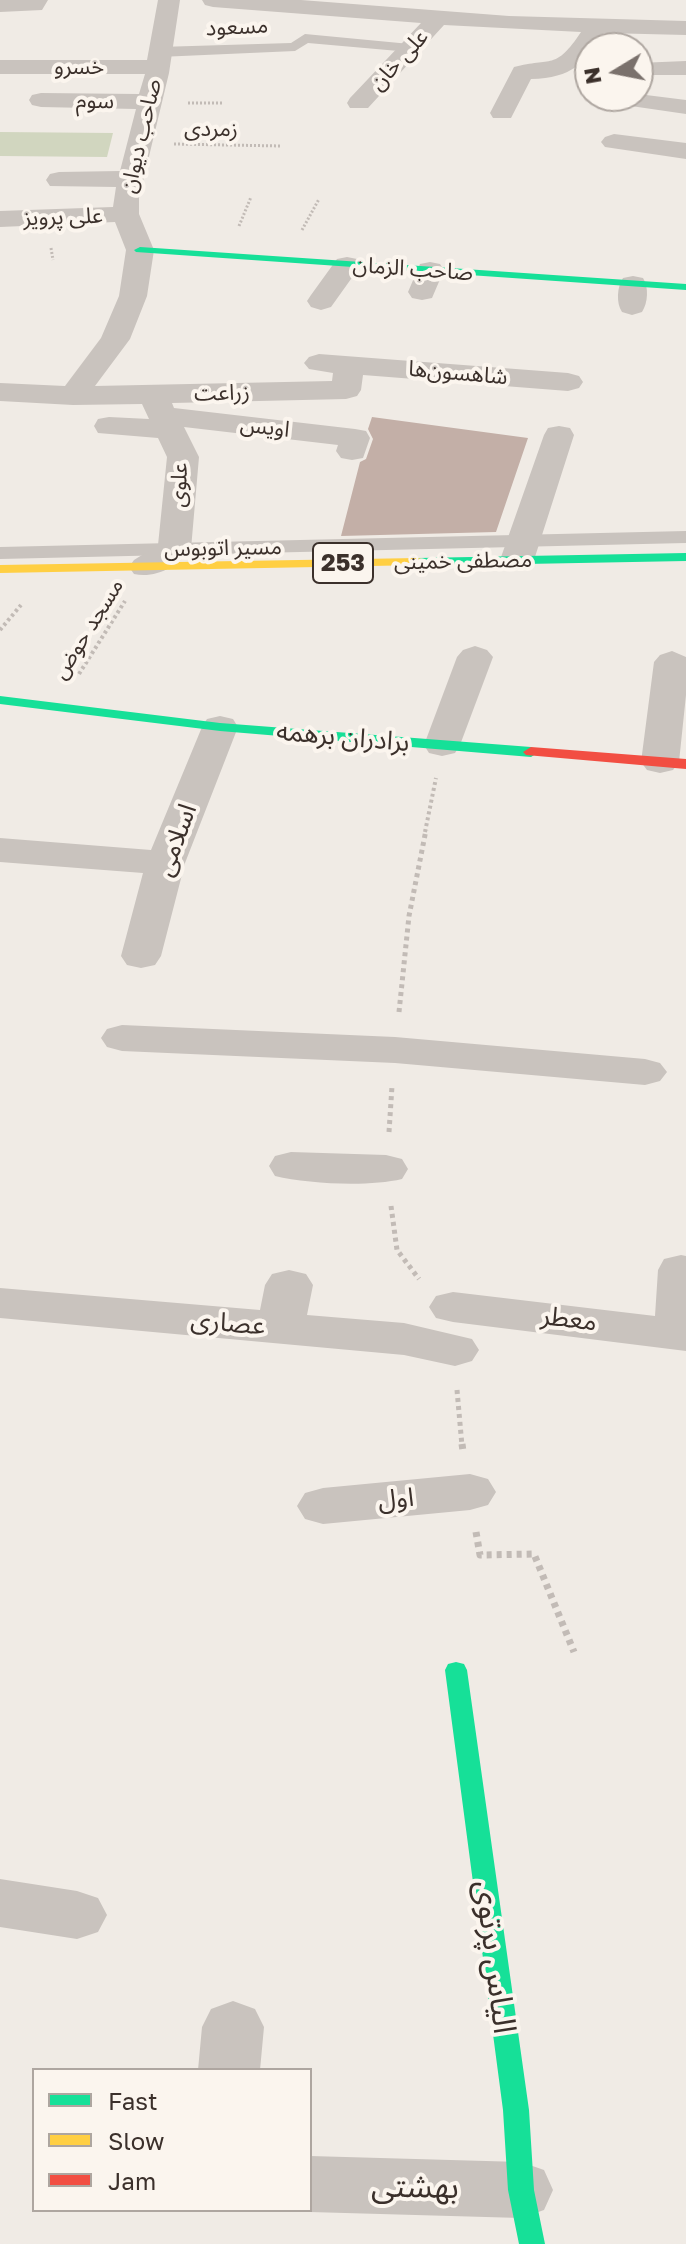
<!DOCTYPE html>
<html>
<head>
<meta charset="utf-8">
<style>
	body { margin:0 }
	#map { position:relative; width:686px; height:2244px; overflow:hidden; background:#f0ebe5; font-family:"Golos Text",sans-serif }
	canvas { display:block }
	.legend { position:absolute; left:32px; top:2068px; width:280px; height:144px; box-sizing:border-box; background:#fbf5ee; border:2px solid #aea6a0; margin:0; padding:10px 14px; list-style:none; font-size:24px; color:#3b302b }
	.legend li { display:flex; align-items:center; gap:16px; height:40px }
	.legend b { width:40px; border:2px solid #aea6a0 }
	.north { position:absolute; left:574px; top:32px; width:80px; height:80px; box-sizing:border-box; background:#fbf5ee; border:2px solid #aea6a0; border-radius:50%; rotate:260deg; font-size:22px; font-weight:700; line-height:32px; text-align:center; color:#3b302b }
	.north::after { content:''; display:block; margin:auto; width:28px; height:36px; background:#7a716c; clip-path:polygon(50% 0,100% 100%,50% 72%,0 100%) }
</style>
</head>
<body>
<div id="map">
<canvas width="686" height="2244"></canvas>
<ul class="legend">
<li><b style="height:10px;background:#16e098"></b>Fast</li>
<li><b style="height:10px;background:#ffcf43"></b>Slow</li>
<li><b style="height:10px;background:#f24e42"></b>Jam</li>
</ul>
<div class="north">N</div>
</div>
<script>
const ctx = document.querySelector('canvas').getContext('2d');
ctx.lineJoin = 'round';
function fillPath(path, color) {
  ctx.fillStyle = color;
  ctx.fill(path, 'evenodd');
}
function trace(path, color, width, dash) {
  ctx.strokeStyle = color;
  ctx.lineWidth = width;
  ctx.lineCap = dash ? 'butt' : 'round';
  ctx.setLineDash(dash || []);
  ctx.stroke(path);
}
function drawText(font, color, halo, rows, align = 'center') {
  ctx.font = font + ' "Golos Text","Noto Sans Arabic",sans-serif';
  ctx.lineWidth = 8;
  ctx.setLineDash([]);
  ctx.textBaseline = 'middle';
  ctx.strokeStyle = halo;
  ctx.fillStyle = color;
  for (const [text, x, y, turn = 0] of rows) {
    ctx.save();
    ctx.translate(x, y);
    ctx.rotate((+turn || 0) * Math.PI / 180);
    ctx.textAlign = isNaN(turn) ? turn : align;
    if (halo) ctx.strokeText(text, 0, 0);
    ctx.fillText(text, 0, 0);
    ctx.restore();
  }
}
const green = new Path2D(`
	M 0,132 L 113,133 L 107,157 L 0,156 Z`);
const building = new Path2D(`
	M 372,417 L 528,438 L 496,532 L 341,536 L 360,462 L 366,459 L 373,439 L 368,429 Z`);
const pathFar3 = new Path2D(`
	M 188,103 L 223,103
	M 174,144 L 281,146
	M 239,226 L 251,197
	M 302,230 L 319,199
	M 51,248 L 53,260`);
const pathFar2 = new Path2D(`
	M 0,630 L 21,605
	M 79,674 L 125,601
	M 425,832 L 436,778`);
const pathFar1 = new Path2D(`
	M 399,1012 L 409,916 L 426,830
	M 389,1132 L 392,1086
	M 391,1206 L 397,1250 L 419,1279
	M 457,1390 L 462,1446`);
const path = new Path2D(`
	M 462,1444 L 463,1451
	M 476,1532 L 480,1555 L 534,1554 L 574,1652`);
const lane = new Path2D(`
	M 305,34 L 410,44 L 417,48 L 410,52 L 308,43 L 295,51 L 159,57 L 151,52 L 159,47 L 291,43 Z
	M 686,531 L 686,543 L 0,559 L 0,547 Z`);
const street = new Path2D(`
	M 0,0 L 48,0 L 42,10 L 0,12 Z
	M 158,0 L 180,0 L 169,73 L 139,198 L 139,214 L 154,250 L 147,296 L 130,339 L 95,386 L 332,381 L 333,373 L 309,369 L 304,363 L 309,357 L 319,354 L 568,373 L 579,376 L 583,382 L 579,388 L 568,391 L 363,375 L 361,390 L 357,396 L 346,399 L 172,403 L 174,408 L 355,429 L 366,431 L 370,438 L 363,458 L 352,460 L 341,458 L 336,451 L 338,445 L 184,427 L 199,457 L 191,549 C 179,566 155,579 134,574 L 129,567 L 134,560 L 158,545 L 167,457 L 158,438 L 98,433 L 94,426 L 98,419 L 109,417 L 149,419 L 142,404 L 73,405 L 0,401 L 0,383 L 65,386 L 101,338 L 119,296 L 126,250 L 115,222 L 0,227 L 0,211 L 113,207 L 116,187 L 50,186 L 46,180 L 50,174 L 59,172 L 120,171 L 136,109 L 41,107 L 32,105 L 29,100 L 32,95 L 41,93 L 139,94 L 145,74 L 0,74 L 0,60 L 147,60 Z
	M 202,0 L 301,0 L 509,16 L 686,21 L 686,35 L 604,33 C 584,63 573,78 531,79 L 511,118 L 493,118 L 490,113 L 514,67 C 552,57 555,71 581,32 L 444,25 L 368,108 L 350,108 L 347,103 L 350,98 L 421,23 L 213,7 L 205,5 Z
	M 686,61 L 686,75 L 638,75 L 638,63 Z
	M 638,94 L 686,100 L 686,114 L 631,106 L 628,101 Z
	M 614,134 L 686,143 L 686,159 L 605,147 L 601,142 L 605,137 Z
	M 347,257 L 357,259 L 361,265 L 331,307 L 321,310 L 311,307 L 307,301 L 311,295 L 337,259 Z
	M 430,262 L 440,264 L 444,270 L 432,298 L 422,300 L 412,298 L 408,292 L 420,264 Z
	M 633,276 L 643,278 C 649,287 648,303 642,312 L 632,315 L 622,312 C 616,303 617,287 623,278 Z
	M 559,426 L 570,428 L 574,435 L 534,560 L 529,567 L 517,570 L 505,567 L 500,560 L 544,435 L 548,428 Z
	M 475,646 L 487,650 L 493,657 L 460,745 L 455,753 L 442,756 L 429,753 L 424,745 L 457,657 L 463,650 Z
	M 672,651 L 686,657 L 686,695 L 679,762 L 673,770 L 660,773 L 647,770 L 641,762 L 654,662 L 660,655 Z
	M 220,716 L 233,719 L 238,727 L 185,863 L 161,956 L 155,965 L 141,968 L 127,965 L 121,956 L 143,873 L 0,862 L 0,838 L 151,850 L 202,727 L 207,719 Z
	M 122,1025 L 395,1037 L 645,1059 L 660,1063 L 667,1072 L 660,1081 L 645,1085 L 395,1063 L 122,1051 L 107,1047 L 101,1038 L 107,1029 Z
	M 291,1152 L 386,1155 L 402,1159 L 408,1169 L 402,1179 C 369,1187 308,1184 275,1176 L 269,1166 L 275,1156 Z
	M 681,1255 L 686,1256 L 686,1351 L 453,1322 L 436,1318 L 429,1307 L 436,1296 L 453,1292 L 655,1316 L 658,1270 L 664,1259 Z
	M 289,1270 L 306,1274 L 313,1285 L 307,1315 L 404,1323 L 472,1339 L 479,1350 L 472,1361 L 455,1366 L 404,1355 L 0,1318 L 0,1288 L 260,1310 L 265,1285 L 272,1274 Z
	M 470,1474 L 488,1479 L 496,1492 L 488,1505 L 470,1510 L 323,1524 L 305,1519 L 297,1506 L 305,1493 L 323,1488 Z
	M 0,1879 L 77,1891 L 98,1898 L 107,1915 L 98,1932 L 77,1939 L 0,1927 Z
	M 233,2001 L 255,2009 L 264,2027 L 260,2070 L 198,2070 L 202,2027 L 211,2009 Z
	M 310,2156 L 521,2162 L 544,2170 L 553,2190 L 544,2210 L 521,2218 L 310,2212 L 304,2210 L 310,2210 Z`);
const fast = new Path2D(`
	M 140,247 L 686,284 L 686,290 L 136,252 L 134,250 Z
	M 686,553 L 686,561 L 418,566 L 411,562 L 418,558 Z
	M 0,696 L 220,723 L 531,747 L 539,752 L 531,757 L 220,731 L 0,704 Z
	M 456,1662 L 464,1664 L 467,1670 L 529,2110 L 534,2190 L 545,2244 L 519,2244 L 508,2190 L 503,2110 L 445,1670 L 448,1664 Z`);
const slow = new Path2D(`
	M 418,558 L 423,559 L 423,565 L 0,573 L 0,565 Z`);
const jam = new Path2D(`
	M 531,747 L 686,759 L 686,769 L 526,755 L 523,752 Z`);
const farStreetnames = [
	["مسعود",237,27,-3],
	["علی خان",399,60,-47],
	["خسرو",79,67],
	["سوم",95,101,1],
	["زمردی",211,129,1],
	["صاحب دیوان",141,136,-77],
	["علی پرویز",63,217,-2],
	["صاحب الزمان",413,269,4],
	["شاهسون‌ها",458,373,5],
	["زراعت",222,393,-1],
	["اویس",265,427,7],
	["علوی",179,485,-87],
	["مسیر اتوبوس",223,548,-1],
	["مصطفی خمینی",463,561,-1],
	["مسجد حوض",88,629,-58]
];
const shields = [
	[343,563,60]
];
const shieldNames = [
	["253",343,563]
];
const streetNames = [
	["برادران برهمه",343,737,5],
	["اسلامی",176,840,-70],
	["معطر",569,1319,7],
	["عصاری",228,1323,5],
	["اول",396,1499,-5]
];
const nearStreetnames = [
	["الیاس پرتوی",495,1957,83],
	["بهشتی",415,2187,1]
];
fillPath(green, '#d1d6bf');
fillPath(building, '#c3afa7');
trace(pathFar3, '#c2bbb6', 3, [2, 2]);
trace(pathFar2, '#c2bbb6', 4, [3, 3]);
trace(pathFar1, '#c2bbb6', 5, [4, 4]);
trace(path, '#c2bbb6', 7, [5, 5]);
fillPath(lane, '#c9c3be');
fillPath(street, '#c9c3be');
fillPath(fast, '#16e098');
fillPath(slow, '#ffcf43');
fillPath(jam, '#f24e42');
drawText('22px', '#3b302b', '#fbf5ee', farStreetnames);
for (const [x, y, w] of shields) {
  const box = new Path2D();
  box.roundRect(x - w / 2, y - 20, w, 40, 6);
  ctx.fillStyle = '#fbf5ee';
  ctx.fill(box);
  trace(box, '#3b302b', 2);
}
drawText('bold 24px', '#3b302b', null, shieldNames);
drawText('26px', '#3b302b', '#fbf5ee', streetNames);
drawText('32px', '#3b302b', '#fbf5ee', nearStreetnames);
</script>
</body>
</html>
